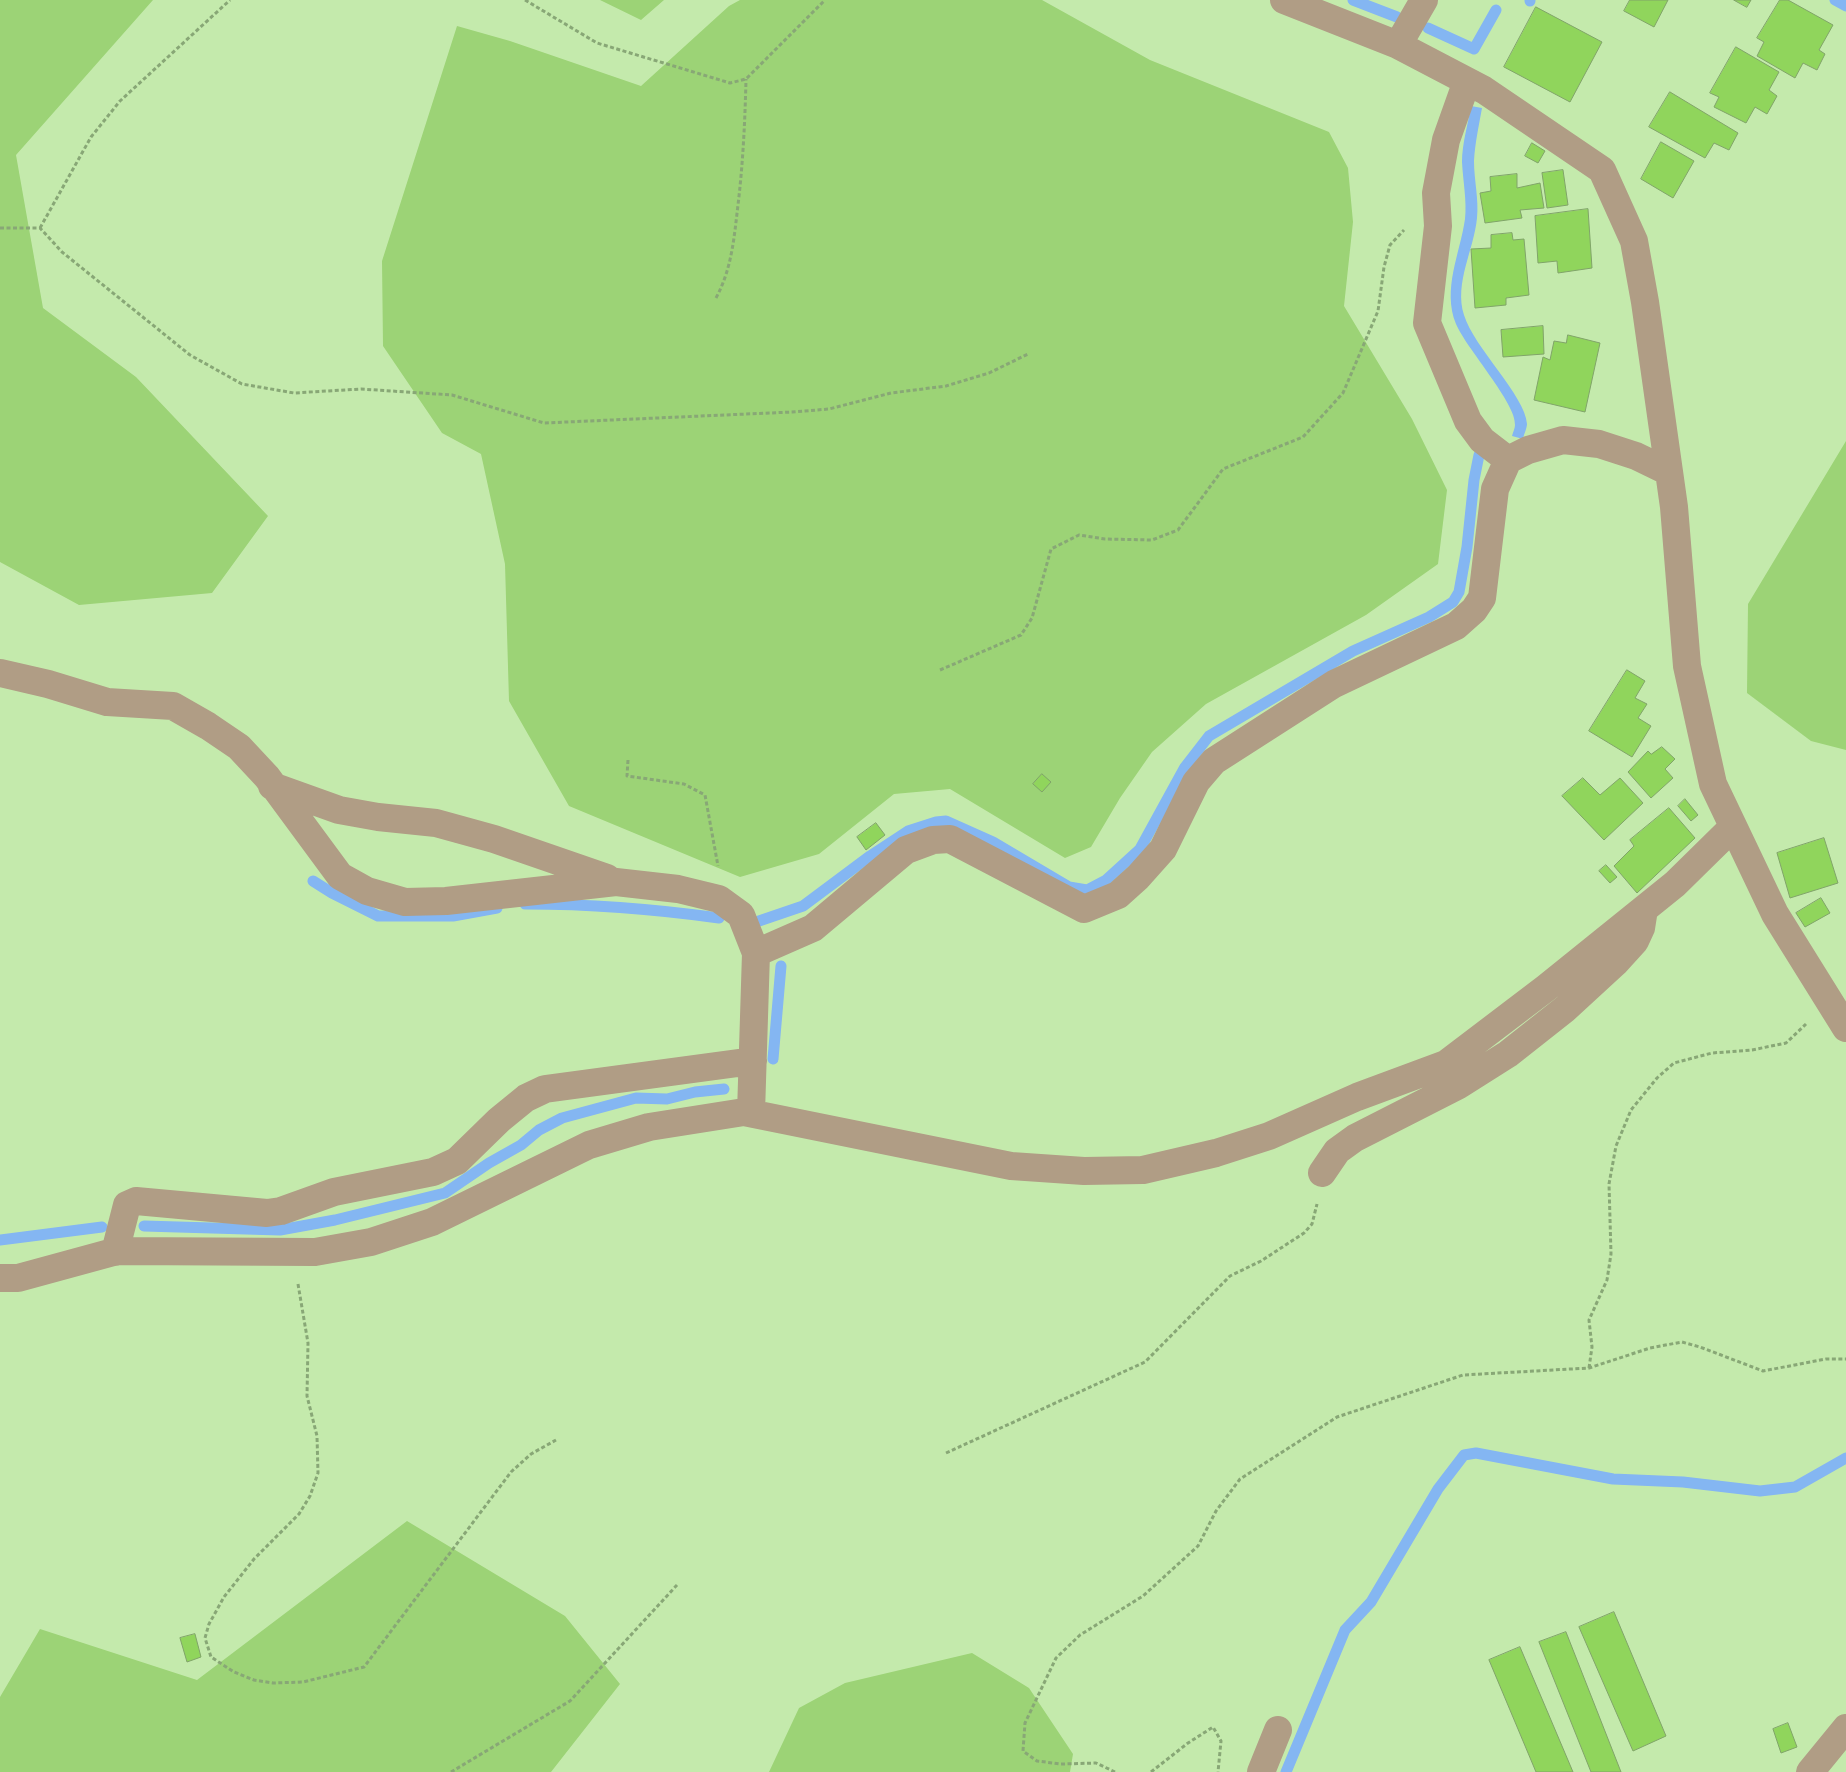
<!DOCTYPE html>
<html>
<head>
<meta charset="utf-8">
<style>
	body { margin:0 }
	canvas { display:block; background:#c4eaac }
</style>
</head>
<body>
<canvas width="1846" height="1772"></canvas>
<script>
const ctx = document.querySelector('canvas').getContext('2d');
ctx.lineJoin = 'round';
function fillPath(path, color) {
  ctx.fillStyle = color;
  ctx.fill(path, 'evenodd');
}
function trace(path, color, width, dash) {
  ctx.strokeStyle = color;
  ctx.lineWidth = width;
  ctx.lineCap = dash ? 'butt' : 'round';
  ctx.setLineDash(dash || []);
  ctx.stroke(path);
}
const green = new Path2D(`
	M 0,0 L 153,0 L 16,155 L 43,308 L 136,377 L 268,516 L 212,593 L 79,605 L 0,562 Z
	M 600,0 L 664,0 L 641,20 Z
	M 740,0 L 1042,0 L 1150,60 L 1329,132 L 1348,168 L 1353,222 L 1344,306 L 1412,419 L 1447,490 L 1438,564 L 1366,615 L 1206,704 L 1152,752 L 1120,798 L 1091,847 L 1065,858 L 950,789 L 894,794 L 819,854 L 740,877 L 569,806 L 509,701 L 505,564 L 481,454 L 442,433 L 383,346 L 382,261 L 457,26 L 510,41 L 641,86 L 729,6 Z
	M 1846,441 L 1846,750 L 1811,741 L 1747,693 L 1748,604 Z
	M 407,1521 L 565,1616 L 620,1684 L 551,1772 L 0,1772 L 0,1697 L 40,1629 L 197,1680 Z
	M 972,1653 L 1029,1688 L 1073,1754 L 1070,1772 L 769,1772 L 799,1708 L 845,1683 Z`);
const water = new Path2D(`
	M 1471,106 L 1482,108 C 1479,125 1475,143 1474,161 C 1474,180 1479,199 1477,218 C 1474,250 1454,283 1464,315 C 1474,348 1525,395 1527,424 C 1527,428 1524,434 1523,439 L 1512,436 C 1513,432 1515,428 1515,425 C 1517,404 1466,348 1456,324 C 1442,289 1460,254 1465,219 C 1467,201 1463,181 1462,162 C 1462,144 1468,124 1471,106 Z`);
const stream = new Path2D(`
	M 1353,0 L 1397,17
	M 1835,0 L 1846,6
	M 1530,1 L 1530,0
	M 1428,28 L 1474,49 L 1496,10
	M 313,881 L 332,893 L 378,916 L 453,916 L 497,908
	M 525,904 C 590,904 654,909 719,918
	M 759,921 L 803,906 L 870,856 L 908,831 L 936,822 L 946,821 L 993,842 L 1069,887 L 1087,890 L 1106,880 L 1140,849 L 1185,767 L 1209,736 L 1353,651 L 1429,617 L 1453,602 L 1459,592 L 1467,547 L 1474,480 L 1479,455
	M 773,1059 L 781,966
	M 144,1226 L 280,1230 L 335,1220 L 445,1193 L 489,1163 L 521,1145 L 539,1130 L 562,1118 L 636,1098 L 667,1099 L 695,1092 L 724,1089
	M 0,1240 L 102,1227
	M 1286,1772 L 1345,1630 L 1371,1602 L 1438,1489 L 1464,1455 L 1476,1453 L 1613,1479 L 1683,1482 L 1760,1491 L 1795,1487 L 1846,1458`);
const building = new Path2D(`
	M 1630,0 L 1668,0 L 1654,27 L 1624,11 Z
	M 1734,0 L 1751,0 L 1747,7 Z
	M 1780,0 L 1788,0 L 1833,25 L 1819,50 L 1825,54 L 1817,70 L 1803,63 L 1795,78 L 1757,56 L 1764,42 L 1757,38 Z
	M 1536,7 L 1602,42 L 1570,102 L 1504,67 Z
	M 1736,47 L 1779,72 L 1769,90 L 1777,96 L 1767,114 L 1755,107 L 1746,123 L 1714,107 L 1719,97 L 1710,93 Z
	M 1670,92 L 1738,133 L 1729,150 L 1714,143 L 1705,158 L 1649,127 Z
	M 1661,142 L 1694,161 L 1673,198 L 1641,179 Z
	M 1532,143 L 1545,151 L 1538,163 L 1525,156 Z
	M 1563,170 L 1568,205 L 1547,208 L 1542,173 Z
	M 1517,174 L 1517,188 L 1540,183 L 1544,208 L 1520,210 L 1522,218 L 1485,223 L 1480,193 L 1491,191 L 1490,177 Z
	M 1588,209 L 1592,268 L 1558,273 L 1557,261 L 1538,263 L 1535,216 Z
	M 1512,233 L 1513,240 L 1524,239 L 1529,295 L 1506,298 L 1506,305 L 1475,308 L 1471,249 L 1491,248 L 1491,235 Z
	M 1543,326 L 1544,354 L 1503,357 L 1501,330 Z
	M 1568,335 L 1600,343 L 1585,412 L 1534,400 L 1543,357 L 1550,360 L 1554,341 L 1566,343 Z
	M 1627,670 L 1645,681 L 1635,698 L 1647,704 L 1638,718 L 1651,726 L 1632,757 L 1589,731 Z
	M 1662,747 L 1675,759 L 1665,769 L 1673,778 L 1651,798 L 1628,772 L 1648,751 L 1651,754 Z
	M 1042,774 L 1051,782 L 1042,792 L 1033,784 Z
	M 1583,778 L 1600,795 L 1620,778 L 1643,803 L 1604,840 L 1562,796 Z
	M 1685,799 L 1698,815 L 1691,821 L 1678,806 Z
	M 1669,808 L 1695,838 L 1637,893 L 1614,866 L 1634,846 L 1630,840 Z
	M 876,823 L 885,835 L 866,850 L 857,837 Z
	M 1824,838 L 1838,883 L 1790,898 L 1777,853 Z
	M 1606,865 L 1617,877 L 1610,883 L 1599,871 Z
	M 1821,898 L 1830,913 L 1805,927 L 1796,913 Z
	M 1614,1612 L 1666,1736 L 1633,1751 L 1579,1627 Z
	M 1566,1632 L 1621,1772 L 1591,1772 L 1539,1642 Z
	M 195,1634 L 201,1657 L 187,1662 L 180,1638 Z
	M 1520,1647 L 1573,1772 L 1536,1772 L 1489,1660 Z
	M 1788,1723 L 1797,1747 L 1781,1753 L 1773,1729 Z`);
const path = new Path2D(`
	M 525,0 L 597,43 L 730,83 L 746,79 L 825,0
	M 0,228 L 40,228 L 62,252 L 190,355 L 242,384 L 294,393 L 361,389 L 452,395 L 544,423 L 792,412 L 829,409 L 891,393 L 946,386 L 989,373 L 1028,354
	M 40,228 L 91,137 L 120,101 L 230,0
	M 716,298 C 732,268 734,238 738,205 C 743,163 745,121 746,79
	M 940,670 L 1021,635 L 1032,618 L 1051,549 L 1079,535 L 1105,539 L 1152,540 L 1178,530 L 1223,469 L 1303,437 L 1343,393 L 1378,311 L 1384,267 L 1390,245 L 1404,230
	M 628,760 L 627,776 L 684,784 L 705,795 L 718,866
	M 298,1284 L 308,1343 L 307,1396 L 317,1436 L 318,1473 L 310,1496 L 299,1514 L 254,1559 L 224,1597 L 209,1624 L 205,1638 L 211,1657 L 234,1672 L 254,1680 L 273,1683 L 303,1682 L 364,1667 L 511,1472 L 531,1454 L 556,1440
	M 1589,1368 L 1592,1347 L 1589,1320 L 1607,1280 L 1611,1254 L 1609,1184 L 1616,1146 L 1631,1110 L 1657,1078 L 1674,1063 L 1712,1053 L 1752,1050 L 1786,1043 L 1806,1024
	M 946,1453 L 1145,1362 L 1230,1276 L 1261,1261 L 1304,1233 L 1312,1224 L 1317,1204
	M 451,1772 L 570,1701 L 677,1585
	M 1115,1772 L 1096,1763 L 1061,1764 L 1037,1761 L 1023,1751 L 1025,1723 L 1056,1658 L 1080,1635 L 1143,1596 L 1198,1546 L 1216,1511 L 1240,1479 L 1337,1417 L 1463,1375 L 1589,1368 L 1650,1348 L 1682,1342 L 1700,1347 L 1763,1371 L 1826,1359 L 1846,1359
	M 1151,1772 L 1188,1743 L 1213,1727 L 1221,1741 L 1218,1772`);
const minor = new Path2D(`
	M 1284,0 L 1398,45 L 1484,90 L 1602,170 L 1634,241 L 1645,302 L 1674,507 L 1687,666 L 1713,784 L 1775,914 L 1846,1028
	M 1398,45 L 1424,0
	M 1467,81 L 1446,140 L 1436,193 L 1438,226 L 1427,323 L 1468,421 L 1482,440 L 1508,460
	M 0,673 L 48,684 L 107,702 L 173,706 L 208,726 L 239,747 L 267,777 L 340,876 L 367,891 L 405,902 L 446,901 L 616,882 L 678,889 L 719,899 L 741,915 L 756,953 L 751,1113
	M 272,786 L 339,810 L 378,817 L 436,823 L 494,839 L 607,878
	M 756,953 L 813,928 L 906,850 L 933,840 L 950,839 L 1084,909 L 1118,895 L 1138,877 L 1163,849 L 1196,782 L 1214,761 L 1334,684 L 1456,626 L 1474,610 L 1482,598 L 1495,489 L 1508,460 L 1528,450 L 1563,440 L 1599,444 L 1636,456 L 1669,472
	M 1322,1173 L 1337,1151 L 1355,1138 L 1459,1085 L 1508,1054 L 1565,1009 L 1615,963 L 1635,941 L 1641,928 L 1644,909
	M 115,1252 L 127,1205 L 136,1201 L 267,1213 L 281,1211 L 334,1192 L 433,1172 L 457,1161 L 499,1120 L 526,1098 L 545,1089 L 753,1061
	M 0,1278 L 18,1278 L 117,1251 L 315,1252 L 371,1242 L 432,1222 L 589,1145 L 649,1127 L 744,1112 L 1011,1166 L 1084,1171 L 1143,1170 L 1216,1153 L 1269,1136 L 1357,1097 L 1446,1064 L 1546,988 L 1675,884 L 1733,827
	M 1261,1772 L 1278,1730
	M 1810,1772 L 1846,1728`);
fillPath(green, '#9cd376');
fillPath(water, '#84b6f2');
trace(stream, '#84b6f2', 11);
fillPath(building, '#90d55c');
trace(building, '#80a469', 1);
trace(path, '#88a776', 3, [4, 2.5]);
trace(minor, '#b09d85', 28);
</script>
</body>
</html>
